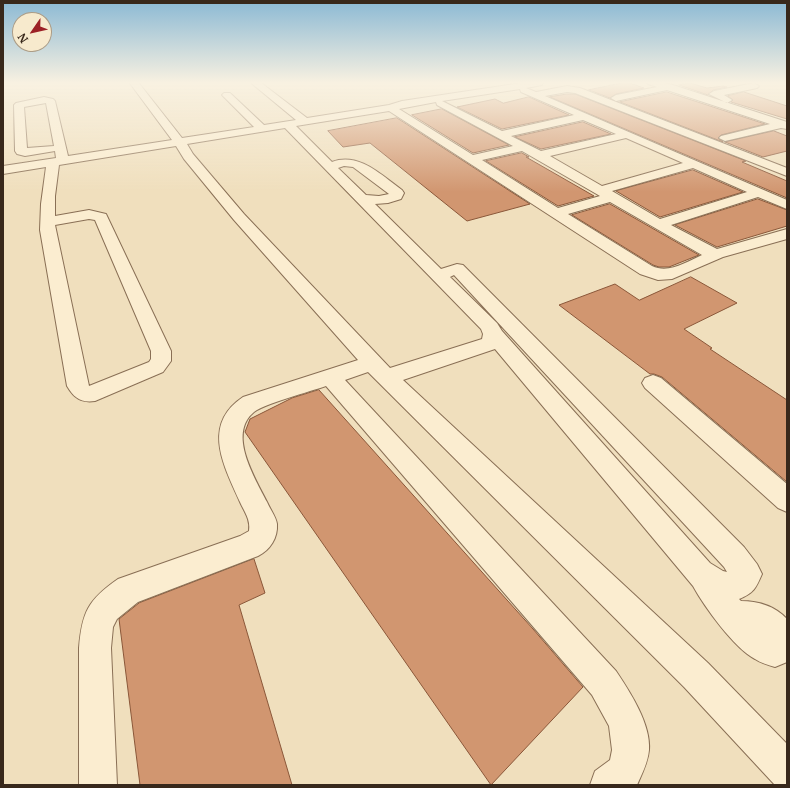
<!DOCTYPE html>
<html>
<head>
<meta charset="utf-8">
<style>
	body { margin:0 }
	#map { position:relative; width:790px; height:788px; overflow:hidden; background:#f0dfbd; font-family:Merriweather,serif }
	canvas { display:block }
	.frame { position:absolute; inset:0; border:4px solid #38281b; pointer-events:none }
	.north { position:absolute; left:12px; top:12px; width:40px; height:40px; box-sizing:border-box; background:#f7eacd; border:1px solid #ab9c86; border-radius:50%; rotate:236deg; font-size:11px; font-weight:700; line-height:16px; text-align:center; color:#38281b }
	.north::after { content:''; display:block; margin:auto; width:14px; height:18px; background:#9c2126; clip-path:polygon(50% 0,100% 100%,50% 72%,0 100%) }
</style>
</head>
<body>
<div id="map">
<canvas width="790" height="788"></canvas>
<div class="frame"></div>
<div class="north">N</div>
</div>
<script>
const ctx = document.querySelector('canvas').getContext('2d');
ctx.lineJoin = 'round';
function fillPath(path, color) {
  ctx.fillStyle = color;
  ctx.fill(path, 'evenodd');
}
function trace(path, color, width, dash) {
  ctx.strokeStyle = color;
  ctx.lineWidth = width;
  ctx.lineCap = dash ? 'butt' : 'round';
  ctx.setLineDash(dash || []);
  ctx.stroke(path);
}
const building = new Path2D(`
	M 627,82 L 644,88 L 616,94 L 610,98 L 589,90 Z
	M 690,83 L 707,88 L 723,86 L 727,87 L 713,90 L 708,95 L 679,85 Z
	M 667,92 L 765,124 L 721,135 L 718,138 L 723,142 L 620,102 Z
	M 744,92 L 787,106 L 787,119 L 731,102 L 733,100 L 728,96 Z
	M 567,94 L 575,94 L 746,161 L 742,162 L 787,181 L 787,198 L 550,97 Z
	M 529,97 L 569,115 L 502,129 L 457,107 L 495,99 L 503,103 Z
	M 442,109 L 509,145 L 473,153 L 412,115 Z
	M 397,118 L 530,204 L 467,221 L 370,143 L 343,147 L 328,131 Z
	M 583,122 L 611,134 L 541,149 L 515,137 Z
	M 774,131 L 787,136 L 787,151 L 763,157 L 725,142 Z
	M 522,153 L 529,157 L 526,157 L 594,196 L 558,206 L 486,161 Z
	M 693,170 L 743,192 L 660,217 L 616,191 Z
	M 758,199 L 787,210 L 787,226 L 717,247 L 675,225 Z
	M 610,204 L 699,255 L 669,267 L 659,267 L 653,265 L 572,215 Z
	M 691,277 L 737,303 L 684,329 L 712,348 L 710,349 L 787,400 L 787,482 L 662,377 L 654,374 L 650,374 L 559,305 L 615,284 L 639,300 Z
	M 319,390 L 533,629 L 583,687 L 491,785 L 245,432 L 250,419 L 292,398 Z
	M 254,559 L 265,593 L 239,605 L 292,785 L 140,785 L 119,619 L 139,603 Z`);
const minor = new Path2D(`
	M 129,82 L 138,82 L 182,138 L 254,127 L 222,95 L 224,93 L 230,93 L 264,125 L 296,120 L 250,82 L 260,82 L 307,118 L 389,105 L 402,101 L 528,82 L 543,82 L 542,85 L 526,88 L 536,92 L 567,86 L 580,88 L 787,168 L 787,176 L 575,93 L 567,92 L 545,96 L 787,200 L 787,209 L 758,197 L 671,225 L 717,249 L 787,229 L 787,239 L 723,257 L 672,279 L 658,280 L 640,274 L 389,111 L 296,126 L 332,162 C 359,152 381,175 402,190 L 404,193 L 401,199 L 388,203 L 375,204 L 441,269 L 457,264 L 463,265 L 744,547 L 757,564 L 762,574 C 756,588 754,593 739,599 L 741,601 C 758,601 775,606 787,619 L 787,662 L 775,667 C 768,665 761,663 755,659 C 734,648 704,606 693,586 L 495,349 L 403,380 L 708,663 L 787,744 L 787,785 L 774,784 L 684,687 L 368,372 L 345,380 L 616,671 C 630,692 651,724 649,750 C 648,762 642,774 637,785 L 590,785 L 595,771 L 610,760 L 612,750 L 609,726 L 592,695 L 326,386 C 309,392 266,403 254,412 C 227,434 255,478 267,502 C 270,509 276,517 277,524 C 278,538 270,550 258,556 L 138,602 L 117,619 L 113,627 L 111,648 L 117,785 L 79,785 L 79,648 C 82,612 88,600 118,579 L 240,536 L 249,531 C 251,520 244,511 240,502 C 224,466 201,425 243,397 L 358,360 L 234,220 L 184,159 L 176,146 L 59,165 L 55,196 L 55,216 L 89,210 L 106,214 L 171,351 L 171,361 L 163,372 L 95,401 C 81,403 74,398 67,386 L 40,230 L 41,204 L 46,167 L 3,174 L 3,166 L 56,158 L 55,151 L 25,156 L 17,154 L 15,151 L 14,105 L 16,103 L 44,97 L 53,99 L 55,101 L 68,156 L 172,140 ZM 520,89 L 521,92 L 574,115 L 502,131 L 442,101 ZM 436,102 L 437,105 L 513,146 L 473,155 L 399,109 ZM 46,103 L 54,146 L 27,148 L 24,107 ZM 583,120 L 616,134 L 541,151 L 511,136 ZM 285,128 L 481,329 L 483,334 L 482,339 L 390,368 L 244,214 L 193,154 L 187,144 ZM 626,138 L 683,163 L 602,186 L 550,156 ZM 522,151 L 600,196 L 558,208 L 482,160 ZM 344,166 L 353,167 L 389,194 L 379,196 L 366,195 L 338,168 ZM 693,168 L 747,192 L 660,219 L 612,191 ZM 610,202 L 702,255 C 686,262 669,274 652,266 L 568,214 ZM 89,219 L 95,220 L 151,351 L 151,359 L 149,362 L 89,386 L 55,225 ZM 454,275 L 724,567 L 727,572 L 723,571 L 710,563 L 502,331 L 497,323 L 450,277 Z
	M 647,82 L 660,82 L 673,85 L 787,122 L 787,129 L 781,128 L 725,141 L 719,138 L 721,136 L 770,124 L 667,90 L 616,101 L 611,98 L 616,95 L 657,87 L 648,84 Z
	M 754,83 L 759,86 L 757,88 L 724,95 L 732,100 L 727,103 L 709,94 L 714,91 Z
	M 653,375 L 661,378 L 787,484 L 787,512 L 778,508 L 645,388 L 642,383 L 645,378 Z`);
fillPath(building, '#d19670');
trace(building, '#8a5739', 1);
trace(minor, '#896f55', 2);
fillPath(minor, '#fbedd0');
const sky = ctx.createLinearGradient(0, 0, 0, 192);
sky.addColorStop(0, '#8bb9d4');
sky.addColorStop(0.43, '#f8f1e1');
sky.addColorStop(1, '#f8f1e100');
ctx.fillStyle = sky;
ctx.fillRect(0, 0, 790, 192);
</script>
</body>
</html>
